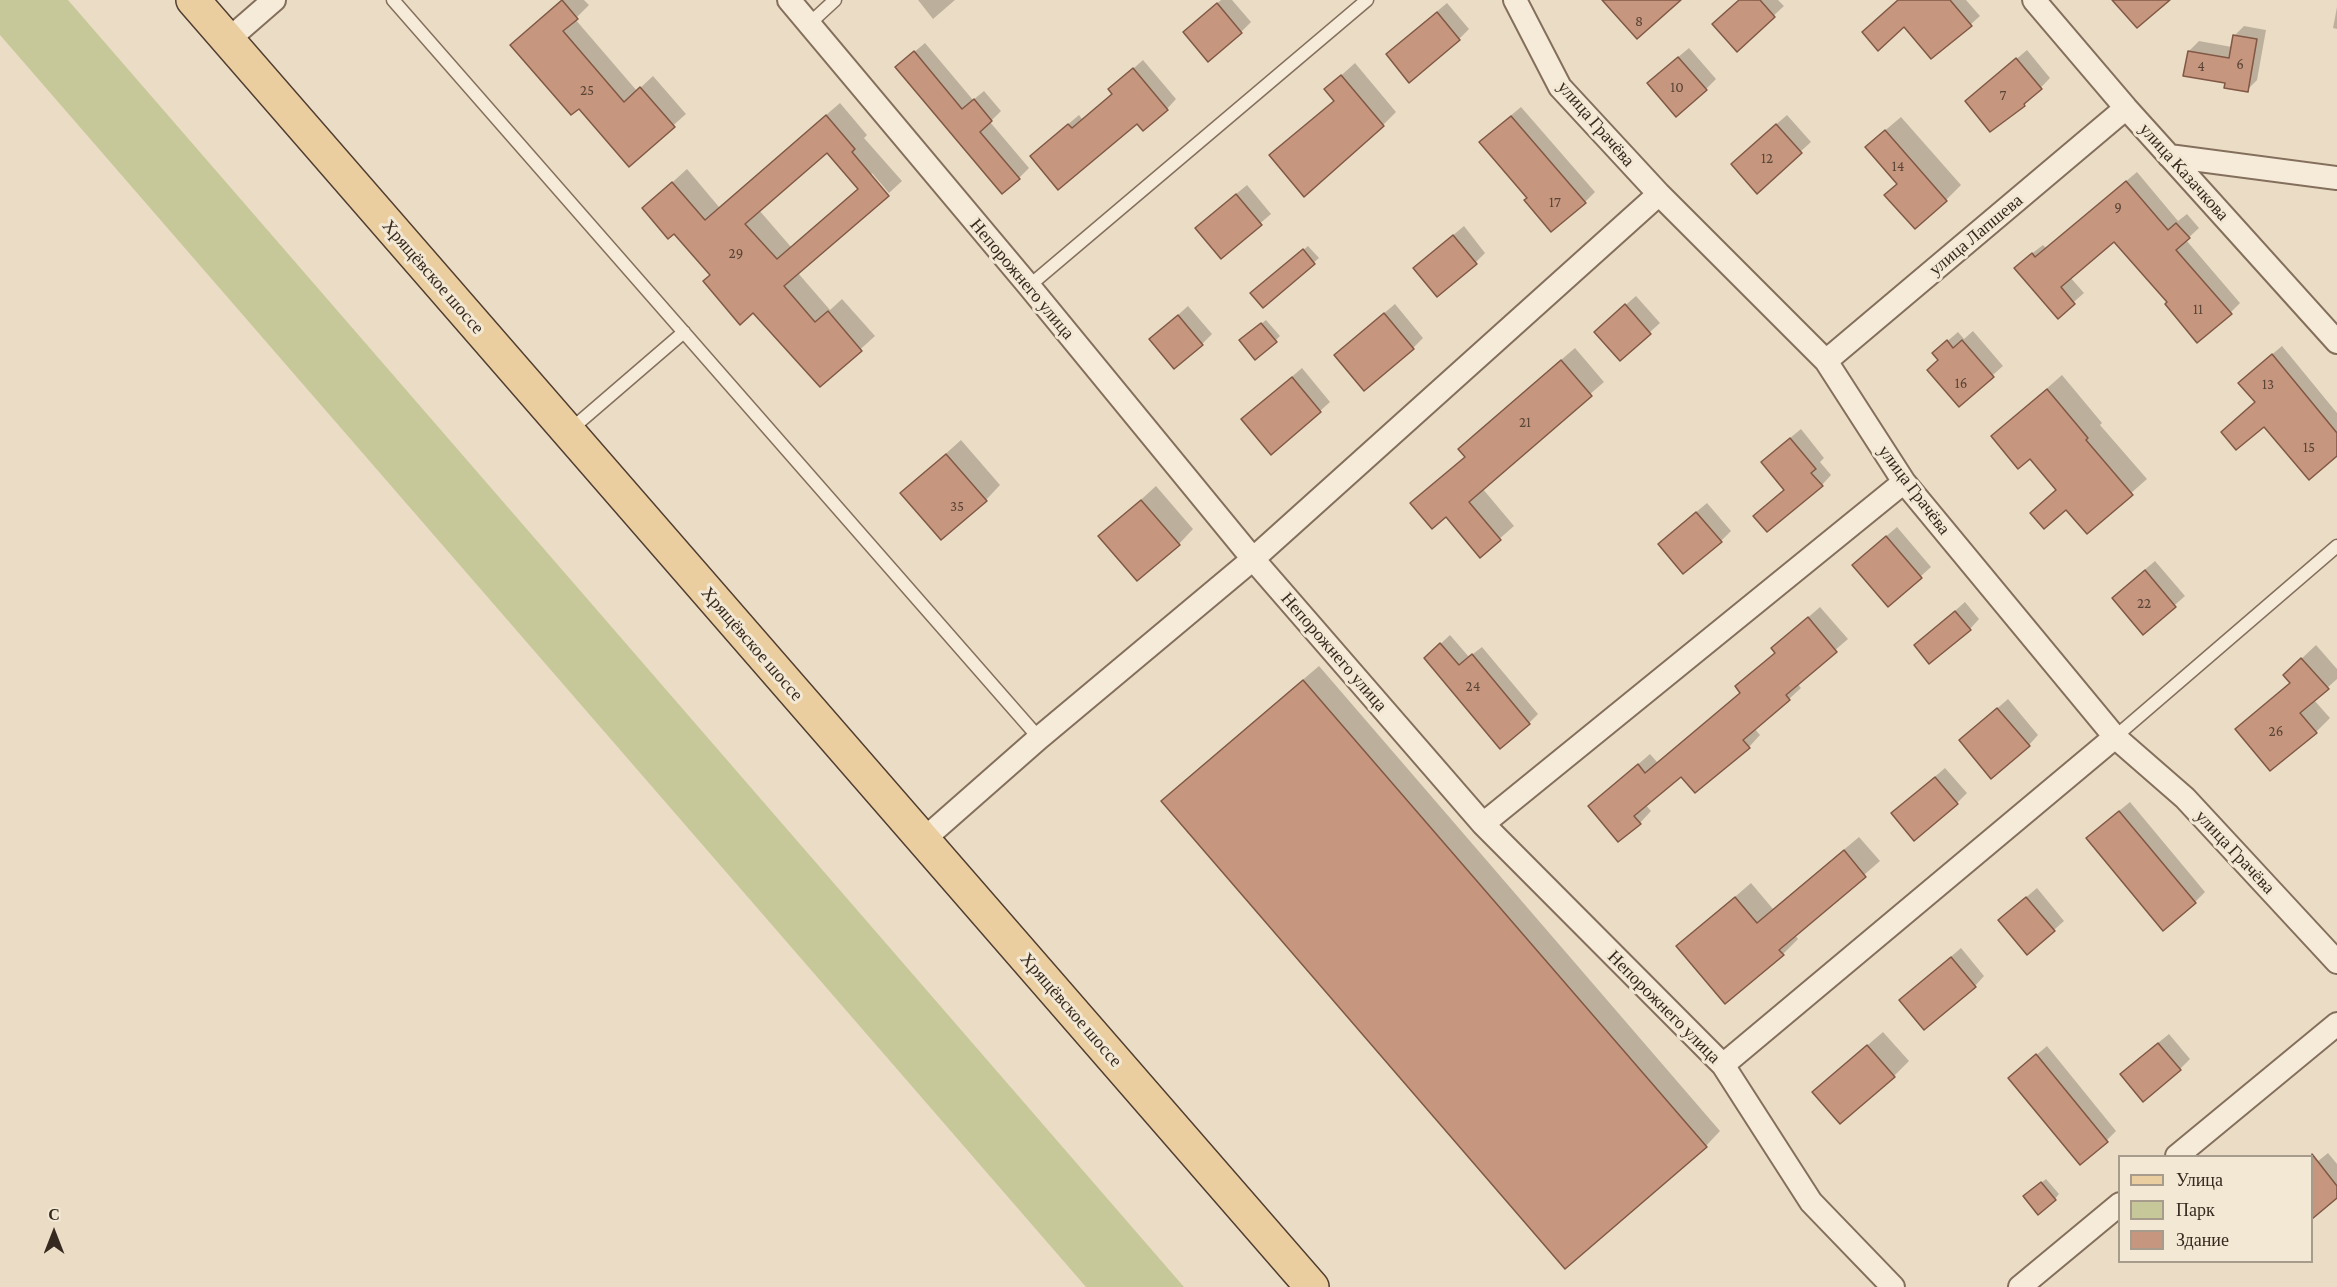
<!DOCTYPE html>
<html>
<head>
<meta charset="utf-8">
<style>
	body { margin:0 }
	#map { position:relative; width:2337px; height:1287px; overflow:hidden; background:#ebddc5; font-family:"Crimson Pro",serif }
	canvas { display:block }
	.legend { position:absolute; left:2118px; top:1155px; width:195px; height:108px; box-sizing:border-box; background:#f3e8d4; border:2px solid #a79c8c; margin:0; padding:8px 10px; list-style:none; font-size:18px; color:#36291f }
	.legend li { display:flex; align-items:center; gap:12px; height:30px }
	.legend b { width:30px; border:2px solid #a79c8c }
	.north { position:absolute; left:24px; top:1203px; width:60px; height:60px; -webkit-text-stroke:4px #f3e8d4; paint-order:stroke; rotate:0deg; font-size:16px; font-weight:700; line-height:24px; text-align:center; color:#36291f }
	.north::after { content:''; display:block; margin:auto; width:21px; height:27px; background:#36291f; clip-path:polygon(50% 0,100% 100%,50% 72%,0 100%) }
</style>
</head>
<body>
<div id="map">
<canvas width="2337" height="1287"></canvas>
<ul class="legend">
<li><b style="height:8px;background:#ebcea0"></b>Улица</li>
<li><b style="height:16px;background:#c6c89a"></b>Парк</li>
<li><b style="height:16px;background:#c6977e"></b>Здание</li>
</ul>
<div class="north">С</div>
</div>
<script>
const ctx = document.querySelector('canvas').getContext('2d');
ctx.lineJoin = 'round';
function fillPath(path, color) {
  ctx.fillStyle = color;
  ctx.fill(path, 'evenodd');
}
function trace(path, color, width, dash) {
  ctx.strokeStyle = color;
  ctx.lineWidth = width;
  ctx.lineCap = dash ? 'butt' : 'round';
  ctx.setLineDash(dash || []);
  ctx.stroke(path);
}
function drawText(font, color, halo, rows, align = 'center') {
  ctx.font = font + ' "Crimson Pro",serif';
  ctx.lineWidth = 6;
  ctx.setLineDash([]);
  ctx.textBaseline = 'middle';
  ctx.strokeStyle = halo;
  ctx.fillStyle = color;
  for (const [text, x, y, turn = 0] of rows) {
    ctx.save();
    ctx.translate(x, y);
    ctx.rotate((+turn || 0) * Math.PI / 180);
    ctx.textAlign = isNaN(turn) ? turn : align;
    if (halo) ctx.strokeText(text, 0, 0);
    ctx.fillText(text, 0, 0);
    ctx.restore();
  }
}
const green = new Path2D(`
	M 0,0 L 68,0 L 1184,1287 L 1086,1287 L 0,35 Z`);
const shadow = new Path2D(`
	M 562,0 L 584,0 L 589,5 L 575,19 L 637,91 L 653,76 L 686,114 L 629,165 L 524,33 Z
	M 918,0 L 955,0 L 933,19 Z
	M 1221,0 L 1232,0 L 1251,22 L 1241,32 L 1185,32 Z
	M 1740,0 L 1778,0 L 1784,6 L 1737,50 Z
	M 1900,0 L 1966,0 L 1980,16 L 1970,25 L 1904,25 Z
	M 1447,3 L 1469,29 L 1459,39 L 1397,45 Z
	M 2337,7 L 2337,29 L 2333,28 Z
	M 2244,26 L 2266,30 L 2257,80 L 2247,90 L 2226,82 L 2189,51 L 2199,41 L 2232,47 L 2234,36 Z
	M 925,43 L 973,100 L 984,91 L 1001,111 L 990,122 L 1029,168 L 1019,178 L 907,58 Z
	M 1689,48 L 1716,79 L 1706,89 L 1659,73 Z
	M 2027,50 L 2050,78 L 2024,105 L 1967,101 Z
	M 1143,60 L 1176,99 L 1167,109 L 1137,122 L 1041,147 L 1079,115 L 1082,119 L 1113,93 L 1110,89 Z
	M 1355,63 L 1396,112 L 1383,125 L 1271,155 L 1335,100 L 1326,89 Z
	M 840,103 L 867,135 L 864,138 L 902,181 L 889,193 L 872,173 L 798,273 L 830,310 L 842,299 L 875,336 L 821,385 L 754,311 L 711,275 L 674,232 L 644,208 L 687,169 L 719,207 ZM 827,151 L 859,188 L 791,247 L 759,210 Z
	M 1521,107 L 1595,192 L 1585,202 L 1491,132 Z
	M 1787,115 L 1811,142 L 1757,191 L 1742,154 Z
	M 1901,117 L 1961,185 L 1946,200 L 1898,183 L 1882,133 Z
	M 2137,172 L 2178,221 L 2187,214 L 2199,228 L 2186,240 L 2240,303 L 2230,313 L 2169,302 L 2115,240 L 2070,277 L 2084,293 L 2058,316 L 2026,258 L 2043,245 L 2046,248 Z
	M 1247,185 L 1271,214 L 1221,257 L 1207,218 Z
	M 1464,226 L 1485,253 L 1476,262 L 1425,259 Z
	M 1308,246 L 1319,258 L 1263,306 L 1257,289 Z
	M 1636,296 L 1660,323 L 1620,359 L 1606,322 Z
	M 1395,304 L 1423,338 L 1413,348 L 1346,345 Z
	M 1188,306 L 1212,334 L 1202,344 L 1151,339 Z
	M 1266,320 L 1280,336 L 1276,340 L 1246,336 Z
	M 1973,331 L 2003,366 L 1959,405 L 1940,360 L 1944,344 L 1958,332 L 1964,339 Z
	M 2282,346 L 2337,413 L 2337,454 L 2257,402 L 2249,374 Z
	M 1575,348 L 1604,382 L 1482,488 L 1514,526 L 1480,556 L 1446,515 L 1412,503 L 1466,456 L 1460,449 L 1473,435 Z
	M 1302,368 L 1330,402 L 1320,411 L 1253,410 Z
	M 2062,375 L 2102,423 L 2100,425 L 2147,479 L 2087,532 L 2067,508 L 2032,513 L 2057,489 L 2030,456 L 1993,436 Z
	M 1801,429 L 1824,458 L 1820,462 L 1831,475 L 1822,485 L 1786,489 L 1773,452 Z
	M 961,440 L 1000,485 L 986,500 L 902,493 Z
	M 1156,486 L 1193,529 L 1179,544 L 1101,536 Z
	M 1707,503 L 1731,531 L 1721,541 L 1670,534 Z
	M 1897,527 L 1931,567 L 1889,605 L 1864,555 Z
	M 2155,561 L 2185,596 L 2143,633 L 2123,588 Z
	M 1965,602 L 1979,619 L 1970,629 L 1916,645 Z
	M 1820,607 L 1848,639 L 1797,683 L 1801,688 L 1789,699 L 1754,728 L 1760,735 L 1749,747 L 1681,774 L 1645,804 L 1651,811 L 1640,823 L 1590,806 L 1650,754 L 1657,762 L 1742,692 L 1776,652 L 1773,648 Z
	M 1450,635 L 1469,657 L 1482,647 L 1538,714 L 1529,723 L 1435,649 Z
	M 2316,645 L 2337,669 L 2337,679 L 2314,700 L 2330,718 L 2316,732 L 2237,729 L 2291,682 L 2299,661 Z
	M 1319,666 L 1720,1131 L 1706,1146 L 1178,786 Z
	M 2008,699 L 2038,735 L 2029,745 L 1971,731 Z
	M 1945,768 L 1967,793 L 1957,803 L 1903,804 Z
	M 2130,802 L 2205,892 L 2195,902 L 2098,828 Z
	M 1859,837 L 1880,861 L 1795,935 L 1798,939 L 1783,954 L 1725,1002 L 1678,946 L 1751,883 L 1773,909 Z
	M 2037,888 L 2064,921 L 2054,930 L 2010,911 Z
	M 1961,948 L 1984,976 L 1975,986 L 1911,991 Z
	M 1883,1032 L 1909,1061 L 1894,1076 L 1829,1078 Z
	M 2169,1034 L 2190,1059 L 2180,1069 L 2132,1064 Z
	M 2047,1046 L 2116,1131 L 2106,1141 L 2020,1069 Z
	M 2328,1153 L 2337,1164 L 2337,1196 L 2312,1217 L 2312,1166 Z
	M 2046,1179 L 2059,1194 L 2055,1199 L 2030,1192 Z`);
const building = new Path2D(`
	M 562,0 L 578,19 L 563,31 L 624,102 L 640,87 L 675,127 L 629,167 L 579,109 L 571,115 L 510,45 Z
	M 1602,0 L 1681,0 L 1637,39 Z
	M 1739,0 L 1760,0 L 1775,17 L 1737,52 L 1712,24 Z
	M 1898,0 L 1950,0 L 1972,26 L 1931,59 L 1904,27 L 1878,51 L 1862,32 Z
	M 2112,0 L 2170,0 L 2137,28 Z
	M 1217,3 L 1242,33 L 1208,62 L 1183,32 Z
	M 1437,12 L 1460,40 L 1409,83 L 1386,54 Z
	M 2233,35 L 2257,39 L 2248,92 L 2224,88 L 2225,83 L 2183,76 L 2188,51 L 2229,58 Z
	M 914,51 L 962,109 L 974,99 L 992,121 L 980,132 L 1020,179 L 1002,194 L 895,67 Z
	M 1678,57 L 1707,90 L 1676,117 L 1647,83 Z
	M 2016,58 L 2042,89 L 2024,104 L 2025,106 L 1990,132 L 1965,101 Z
	M 1133,68 L 1168,110 L 1143,131 L 1137,124 L 1058,190 L 1030,156 L 1068,124 L 1072,128 L 1112,94 L 1108,89 Z
	M 1341,75 L 1384,126 L 1304,197 L 1269,155 L 1334,101 L 1324,89 Z
	M 826,115 L 855,149 L 852,152 L 889,196 L 784,286 L 815,322 L 828,311 L 862,351 L 820,387 L 753,313 L 740,325 L 703,281 L 710,275 L 674,234 L 668,239 L 642,208 L 672,182 L 705,220 ZM 827,153 L 858,189 L 777,259 L 745,224 Z
	M 1511,116 L 1586,203 L 1551,232 L 1524,200 L 1527,198 L 1479,142 Z
	M 1776,124 L 1802,153 L 1757,194 L 1731,164 Z
	M 1885,130 L 1947,201 L 1915,229 L 1884,195 L 1897,184 L 1865,147 Z
	M 2126,181 L 2168,230 L 2176,223 L 2190,238 L 2176,250 L 2232,314 L 2197,343 L 2165,304 L 2167,302 L 2114,242 L 2061,287 L 2075,304 L 2058,319 L 2014,268 L 2032,253 L 2035,257 Z
	M 1236,194 L 1262,225 L 1221,259 L 1195,228 Z
	M 1453,235 L 1477,264 L 1437,297 L 1413,268 Z
	M 1303,249 L 1315,264 L 1263,308 L 1250,293 Z
	M 1625,304 L 1651,334 L 1620,361 L 1594,332 Z
	M 1384,313 L 1414,349 L 1364,391 L 1334,355 Z
	M 1178,315 L 1203,345 L 1174,369 L 1149,339 Z
	M 1261,323 L 1277,342 L 1255,360 L 1239,340 Z
	M 1947,340 L 1953,348 L 1962,340 L 1994,377 L 1959,407 L 1927,370 L 1938,360 L 1932,353 Z
	M 2272,354 L 2337,433 L 2337,456 L 2309,480 L 2264,427 L 2236,450 L 2221,432 L 2255,402 L 2238,383 Z
	M 1561,360 L 1592,396 L 1469,502 L 1501,540 L 1480,558 L 1446,517 L 1432,529 L 1410,503 L 1465,457 L 1458,449 Z
	M 1292,377 L 1321,412 L 1271,455 L 1241,419 Z
	M 2047,389 L 2088,438 L 2086,440 L 2133,495 L 2087,534 L 2066,510 L 2044,529 L 2030,513 L 2056,490 L 2030,459 L 2018,469 L 1991,436 Z
	M 1790,438 L 1816,469 L 1811,473 L 1823,486 L 1767,532 L 1753,516 L 1784,490 L 1761,462 Z
	M 946,454 L 987,501 L 941,540 L 900,493 Z
	M 1141,500 L 1180,545 L 1137,581 L 1098,536 Z
	M 1696,512 L 1722,542 L 1683,574 L 1658,544 Z
	M 1886,536 L 1922,578 L 1888,607 L 1852,565 Z
	M 2145,570 L 2176,607 L 2143,635 L 2112,598 Z
	M 1955,611 L 1971,630 L 1929,664 L 1914,645 Z
	M 1808,617 L 1837,652 L 1786,695 L 1790,700 L 1743,740 L 1750,748 L 1695,793 L 1681,777 L 1634,816 L 1641,824 L 1618,842 L 1588,806 L 1638,764 L 1645,773 L 1740,693 L 1735,686 L 1775,653 L 1771,648 Z
	M 1440,643 L 1459,665 L 1472,654 L 1530,724 L 1500,749 L 1424,658 Z
	M 2301,658 L 2329,689 L 2300,713 L 2317,733 L 2270,771 L 2235,729 L 2290,683 L 2283,675 Z
	M 1303,680 L 1707,1147 L 1565,1269 L 1161,801 Z
	M 1997,708 L 2030,746 L 1991,779 L 1959,740 Z
	M 1935,777 L 1958,804 L 1914,841 L 1891,813 Z
	M 2119,811 L 2196,903 L 2163,931 L 2086,838 Z
	M 1844,850 L 1866,877 L 1779,950 L 1784,955 L 1725,1004 L 1676,946 L 1735,897 L 1757,923 Z
	M 2026,897 L 2055,931 L 2027,955 L 1998,920 Z
	M 1951,957 L 1976,987 L 1924,1030 L 1899,1000 Z
	M 2158,1043 L 2181,1070 L 2143,1102 L 2120,1074 Z
	M 1867,1045 L 1895,1077 L 1840,1124 L 1812,1092 Z
	M 2036,1054 L 2108,1142 L 2080,1165 L 2008,1078 Z
	M 2312,1154 L 2337,1186 L 2337,1198 L 2312,1219 Z
	M 2041,1182 L 2056,1200 L 2038,1215 L 2023,1196 Z`);
const lane = new Path2D(`
	M 393,0 L 1039,738
	M 809,24 L 835,0
	M 1029,286 L 1367,0
	M 569,431 L 684,332
	M 2115,737 L 2337,546`);
const street = new Path2D(`
	M 789,0 L 1029,286 L 1253,559 L 1483,824 L 1723,1065 L 1811,1202 L 1893,1287
	M 1515,0 L 1560,87 L 1659,194 L 1826,361 L 1904,482 L 2115,737 L 2185,798 L 2337,962
	M 2034,0 L 2126,108 L 2337,342
	M 228,40 L 274,0
	M 2169,156 L 2337,178
	M 1826,361 L 2126,108
	M 1483,824 L 1904,482
	M 923,840 L 1039,738 L 1253,559 L 1659,194
	M 1723,1065 L 2115,737
	M 2177,1156 L 2337,1024
	M 2020,1287 L 2120,1204`);
const primary = new Path2D(`
	M 193,0 L 1312,1287`);
const numberNames = [
	["8",1639,21],
	["6",2240,64],
	["4",2201,66],
	["10",1677,87],
	["25",587,90],
	["7",2003,95],
	["12",1767,158],
	["14",1898,166],
	["17",1555,202],
	["9",2118,207],
	["29",736,253],
	["11",2198,309],
	["16",1961,383],
	["13",2268,384],
	["21",1525,422],
	["15",2309,447],
	["35",957,506],
	["22",2144,603],
	["24",1473,686],
	["26",2276,731]
];
const streetNames = [
	["улица Грачёва",1596,124,49],
	["улица Казачкова",2184,172,48],
	["улица Лапшева",1976,235,-40],
	["Хрящёвское шоссе",433,277,49],
	["Непорожнего улица",1022,279,50],
	["улица Грачёва",1914,490,53],
	["Хрящёвское шоссе",752,644,49],
	["Непорожнего улица",1334,652,49],
	["улица Грачёва",2235,852,47],
	["Непорожнего улица",1664,1007,45],
	["Хрящёвское шоссе",1071,1010,49]
];
fillPath(green, '#c6c89a');
fillPath(shadow, '#0003');
fillPath(building, '#c6977e');
trace(building, '#815845', 1.5);
trace(lane, '#846f5d', 15);
trace(street, '#846f5d', 26);
trace(primary, '#523e31', 36);
trace(lane, '#f6ebd8', 12);
trace(street, '#f6ebd8', 22);
trace(primary, '#ebcea0', 33);
drawText('15px', '#5a4437', null, numberNames);
drawText('18px', '#36291f', '#f3e8d4', streetNames);
</script>
</body>
</html>
